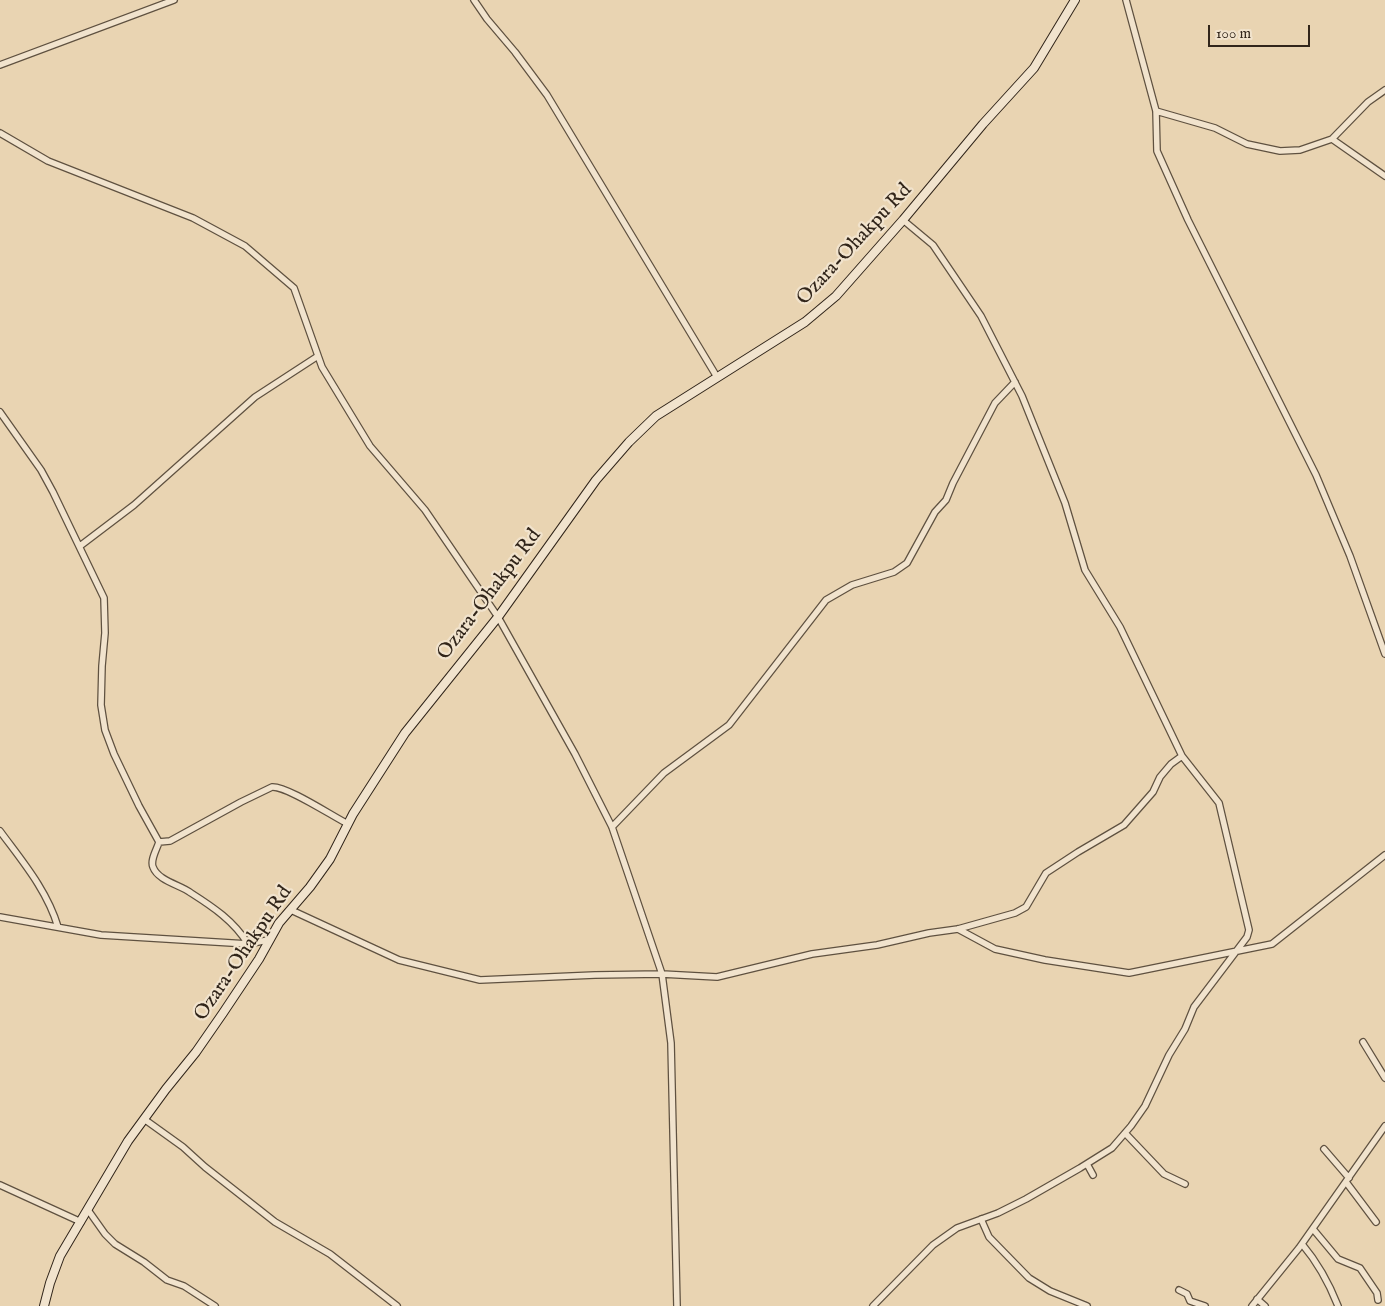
<!DOCTYPE html>
<html>
<head>
<meta charset="utf-8">
<style>
	body { margin:0 }
	#map { position:relative; width:1385px; height:1306px; overflow:hidden; background:#e9d4b2; font-family:"IM FELL English",serif }
	canvas { display:block }
	.scale { position:absolute; left:1208px; top:25px; width:102px; height:22px; box-sizing:border-box; border:2px solid #31251a; border-top:0; padding-left:6px; font-size:15px; line-height:18px; white-space:nowrap; color:#31251a; -webkit-text-stroke:4px #f1e3cd; paint-order:stroke }
</style>
</head>
<body>
<div id="map">
<canvas width="1385" height="1306"></canvas>
<div class="scale">100 m</div>
</div>
<script>
const ctx = document.querySelector('canvas').getContext('2d');
ctx.lineJoin = 'round';
function trace(path, color, width, dash) {
  ctx.strokeStyle = color;
  ctx.lineWidth = width;
  ctx.lineCap = dash ? 'butt' : 'round';
  ctx.setLineDash(dash || []);
  ctx.stroke(path);
}
function drawText(font, color, halo, rows, align = 'center') {
  ctx.font = font + ' "IM FELL English",serif';
  ctx.lineWidth = 4.5;
  ctx.setLineDash([]);
  ctx.textBaseline = 'middle';
  ctx.strokeStyle = halo;
  ctx.fillStyle = color;
  for (const [text, x, y, turn = 0] of rows) {
    ctx.save();
    ctx.translate(x, y);
    ctx.rotate((+turn || 0) * Math.PI / 180);
    ctx.textAlign = isNaN(turn) ? turn : align;
    if (halo) ctx.strokeText(text, 0, 0);
    ctx.fillText(text, 0, 0);
    ctx.restore();
  }
}
const street = new Path2D(`
	M 474,0 L 487,19 L 515,52 L 547,95 L 717,377
	M 1126,0 L 1156,111 L 1157,151 L 1188,220 L 1316,475 L 1350,556 L 1385,654
	M 0,65 L 174,0
	M 1156,111 L 1215,128 L 1247,144 L 1280,151 L 1300,150 L 1332,139 L 1368,102 L 1385,90
	M 0,133 L 48,161 L 193,218 L 245,246 L 294,288 L 322,367 L 370,446 L 425,510 L 498,617 L 575,754 L 612,827 L 662,974 L 671,1043 L 677,1306
	M 1332,139 L 1385,176
	M 0,412 L 41,470 L 53,492 L 104,598 L 105,633 L 102,666 L 101,705 L 105,730 L 114,754 L 139,806 L 159,842 C 157,849 150,860 153,867 C 158,881 181,885 191,893 C 213,907 234,921 248,944
	M 80,546 L 134,505 L 255,397 L 318,356
	M 612,827 L 664,773 L 729,725 L 826,600 L 852,585 L 894,572 L 907,563 L 935,512 L 946,500 L 953,483 L 995,403 L 1015,382
	M 0,831 C 22,861 47,890 58,927
	M 159,842 L 170,841 L 241,802 L 272,787 C 287,786 332,816 348,824
	M 291,910 L 399,960 L 480,980 L 595,975 L 662,974 L 717,977 L 812,954 L 877,945 L 929,933 L 958,929 L 1015,913 L 1026,907 L 1046,873 L 1078,852 L 1124,825 L 1153,792 L 1160,777 L 1171,764 L 1182,756
	M 0,917 L 101,935 L 248,944 L 268,940
	M 958,929 L 995,949 L 1045,960 L 1129,973 L 1272,944 L 1385,855
	M 1363,1042 L 1385,1078
	M 144,1119 L 183,1147 L 205,1167 L 275,1222 L 330,1254 L 397,1306
	M 1125,1133 L 1164,1174 L 1185,1184
	M 1324,1149 L 1349,1178
	M 1087,1164 L 1093,1175
	M 1346,1182 L 1376,1222
	M 0,1185 L 81,1222
	M 88,1210 L 105,1234 L 115,1244 L 144,1262 L 167,1280 L 184,1286 L 215,1306
	M 981,1219 L 989,1237 L 1029,1278 L 1050,1291 L 1087,1306
	M 1313,1229 L 1338,1259 L 1360,1268 L 1377,1293 L 1378,1300
	M 1302,1244 C 1318,1263 1329,1283 1338,1306
	M 1179,1290 L 1187,1294 L 1190,1301 L 1205,1306
	M 1257,1299 L 1265,1306
	M 873,1306 L 933,1245 L 957,1228 L 998,1213 L 1026,1199 L 1080,1168 L 1112,1148 L 1131,1126 L 1145,1106 L 1169,1055 L 1185,1029 L 1194,1007 L 1247,937 L 1249,930 L 1219,803 L 1182,756 L 1120,627 L 1085,570 L 1065,503 L 1022,396 L 981,316 L 933,245 L 903,220
	M 1252,1306 L 1299,1248 L 1385,1126`);
const secondary = new Path2D(`
	M 44,1306 L 50,1283 L 60,1256 L 128,1141 L 166,1089 L 196,1052 L 223,1013 L 259,959 L 279,923 L 310,887 L 330,859 L 353,814 L 405,733 L 498,617 L 596,480 L 629,442 L 656,416 L 805,322 L 836,296 L 903,220 L 983,124 L 1034,68 L 1075,0`);
const streetNames = [
	["Ozara-Ohakpu Rd",855,245,-47],
	["Ozara-Ohakpu Rd",490,595,-53],
	["Ozara-Ohakpu Rd",244,954,-56]
];
trace(street, '#5f5140', 8);
trace(secondary, '#31251a', 10);
trace(street, '#f1e3cd', 5.5);
trace(secondary, '#f1e3cd', 8);
drawText('20px', '#31251a', '#f1e3cd', streetNames);
</script>
</body>
</html>
